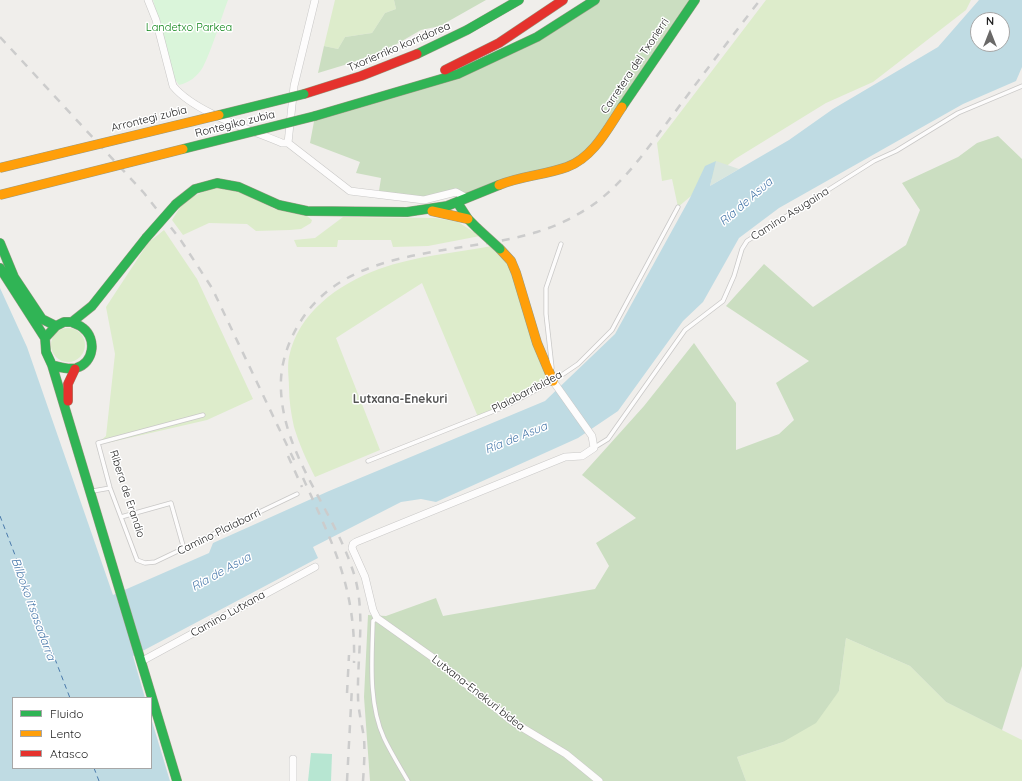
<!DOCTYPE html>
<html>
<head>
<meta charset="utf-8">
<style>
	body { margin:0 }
	#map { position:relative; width:1022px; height:781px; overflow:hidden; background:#f0eeeb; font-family:Quicksand,sans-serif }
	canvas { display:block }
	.legend { position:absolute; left:12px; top:697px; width:140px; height:72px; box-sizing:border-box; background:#fff; border:1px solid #a7a7a7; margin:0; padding:5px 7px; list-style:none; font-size:12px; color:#222 }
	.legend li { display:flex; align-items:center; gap:8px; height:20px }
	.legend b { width:20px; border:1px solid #a7a7a7 }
	.north { position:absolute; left:970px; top:12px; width:40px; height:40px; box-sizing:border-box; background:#fff; border:1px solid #a7a7a7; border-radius:50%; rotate:0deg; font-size:11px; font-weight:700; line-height:16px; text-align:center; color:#222 }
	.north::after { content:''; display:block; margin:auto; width:14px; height:18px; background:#6a6968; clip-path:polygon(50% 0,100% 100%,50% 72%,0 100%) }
</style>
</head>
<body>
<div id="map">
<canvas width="1022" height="781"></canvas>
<ul class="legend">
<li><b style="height:5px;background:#30b455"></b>Fluido</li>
<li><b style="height:5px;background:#ff9f0a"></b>Lento</li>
<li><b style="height:5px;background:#e5322d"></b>Atasco</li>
</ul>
<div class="north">N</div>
</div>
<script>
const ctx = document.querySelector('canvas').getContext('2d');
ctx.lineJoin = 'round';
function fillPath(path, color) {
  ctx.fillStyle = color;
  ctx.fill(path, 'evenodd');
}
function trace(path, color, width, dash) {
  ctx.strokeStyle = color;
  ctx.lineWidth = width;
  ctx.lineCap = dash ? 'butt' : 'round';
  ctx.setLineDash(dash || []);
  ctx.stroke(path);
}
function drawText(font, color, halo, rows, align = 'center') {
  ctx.font = font + ' Quicksand,sans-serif';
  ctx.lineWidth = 3;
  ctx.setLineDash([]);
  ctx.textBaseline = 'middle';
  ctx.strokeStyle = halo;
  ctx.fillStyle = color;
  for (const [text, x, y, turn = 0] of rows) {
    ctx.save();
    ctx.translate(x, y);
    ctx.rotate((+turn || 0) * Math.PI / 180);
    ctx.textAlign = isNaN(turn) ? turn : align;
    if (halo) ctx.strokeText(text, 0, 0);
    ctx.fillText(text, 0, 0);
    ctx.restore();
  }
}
const grass = new Path2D(`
	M 335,0 L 394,0 L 396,9 L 385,13 L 372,33 L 345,37 L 338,49 L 324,46 Z
	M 766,0 L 971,0 L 966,10 L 873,82 L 826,103 L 735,159 L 678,207 L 672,179 L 662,181 L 657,143 Z
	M 213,187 L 243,193 L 275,209 L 307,216 L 312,220 L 311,223 L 301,229 L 290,230 L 256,231 L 247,224 L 209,223 L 183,235 L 172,220 L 184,201 Z
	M 343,217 L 436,218 L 458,222 L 480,236 L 428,246 L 393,247 L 391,240 L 338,240 L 337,247 L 297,247 L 294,240 L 315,238 Z
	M 164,230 L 197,279 L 253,399 L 207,420 L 107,443 L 98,443 L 106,436 L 115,354 L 106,307 L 148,243 Z
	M 492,246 L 511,261 L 553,381 L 504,407 L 478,417 L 422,283 L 336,338 L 380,450 L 315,477 C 307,461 299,444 294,427 C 291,414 289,400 289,387 C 289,378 287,367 289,357 C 298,313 338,284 379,269 C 415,256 454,253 492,246 Z
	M51 345a17 17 0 1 1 34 0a17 17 0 1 1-34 0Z
	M 846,638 L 910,666 L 946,702 L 1022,740 L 1022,781 L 746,781 L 737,757 L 783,742 L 839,691 Z`);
const forest = new Path2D(`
	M 394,0 L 486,0 L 440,26 L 421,30 L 388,49 L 351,63 L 318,73 L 324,46 L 338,49 L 345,37 L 372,33 L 385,13 L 396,9 Z
	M 595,0 L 695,0 L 581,159 L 467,198 L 456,192 L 424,200 L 379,191 L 381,178 L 356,173 L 360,162 L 310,143 L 315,116 L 458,74 Z
	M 998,136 L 1022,159 L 1022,666 L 1002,730 L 946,702 L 910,666 L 846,638 L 839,691 L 816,723 L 783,742 L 737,757 L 746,781 L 370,781 L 364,697 L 368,615 L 386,616 L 436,598 L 443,616 L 595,589 L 609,566 L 596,543 L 636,518 L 582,475 L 644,406 L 694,343 L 736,403 L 736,450 L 779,434 L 794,420 L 776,383 L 809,361 L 726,306 L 764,264 L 813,307 L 906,245 L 920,210 L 902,183 L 958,157 L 977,143 Z`);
const wetland = new Path2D(`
	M 716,161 L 739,169 L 710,186 Z`);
const park = new Path2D(`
	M 153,0 L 228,0 C 220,21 213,47 203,67 C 198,76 189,83 179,85 L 174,78 Z`);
const pitch = new Path2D(`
	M 311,753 L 332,754 L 331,781 L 308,781 Z`);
const water = new Path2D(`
	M 979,0 L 1022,0 L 1022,67 L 1016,81 L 963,104 L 779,208 L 739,238 L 703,302 L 683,321 L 618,411 L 578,438 L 436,502 L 421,499 L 401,502 L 313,547 L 318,558 L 133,656 L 145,698 L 13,698 L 13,768 L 151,768 L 151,718 L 170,781 L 0,781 L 0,288 L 27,347 L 113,595 L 209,553 L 213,543 L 329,491 L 545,401 L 615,334 L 690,198 L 705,166 L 716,161 L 710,186 L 789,140 L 833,109 L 938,47 ZM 978,20 L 1002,20 L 1002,44 L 978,44 Z`);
const ferry = new Path2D(`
	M 0,516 L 70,698
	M 94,768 L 99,781`);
const lane = new Path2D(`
	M 552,368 L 546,314 L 546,288 L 561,244
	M 203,415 L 98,443 L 110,488 L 137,560 L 145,563 L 155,562 L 297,494
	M 595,447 L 608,439 L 615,429 L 685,330 L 723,301 L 734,276 L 742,249 L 747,241 L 874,161 L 896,151 L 958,113 L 1022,86
	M 368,461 L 504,407 L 553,381 L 578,364 L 612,330 L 678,207
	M 93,491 L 110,488
	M 121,517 L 171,503 L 184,549
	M 377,618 L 373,621 C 372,659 368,703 384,738 C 391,753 400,767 408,781`);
const street = new Path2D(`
	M 148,0 L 156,20 L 173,86 C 194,112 251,130 282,143 L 288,143 L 350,191 L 424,200 L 456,192 L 467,198
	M 288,143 L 294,86 L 315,0
	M 553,381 L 592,436 L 594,448 L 582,456 L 565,457 L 356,542 L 353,544 L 352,548 L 365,577 L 373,610 L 377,618 L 432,657 L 513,722 L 566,754 L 599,781
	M 142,661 L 315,567
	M 293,759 L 293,781`);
const fast = new Path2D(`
	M 417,54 L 467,30 L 519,0
	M 622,107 L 695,0
	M 315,116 L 458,74 L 537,37 L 595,0
	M 457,202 L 468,219 L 477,228
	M 176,204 L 195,189 L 217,183 L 239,187 L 279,205 L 307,211 L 407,212 L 447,206 L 499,185
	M 0,243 L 14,277 L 42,319 L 56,326
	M 0,268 L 45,338
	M 72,322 C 75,324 80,325 83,328 C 97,339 94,363 76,368 C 68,370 60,367 52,365 L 46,352 L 45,338 L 56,326 L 64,322 L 72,322 L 92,306 L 146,238
	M 52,365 L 177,781`);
const slow = new Path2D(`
	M 499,185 C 521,176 545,175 567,167 C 593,158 608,128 622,107
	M 432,211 L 468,219
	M 500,249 L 511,261 L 516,273 L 537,343 L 553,381`);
const jam = new Path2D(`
	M 445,70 L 499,43 L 563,0
	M 304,94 L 361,76 L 417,54
	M 68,401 L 68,384 L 75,369`);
const rail = new Path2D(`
	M 0,37 L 144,193 L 180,239 L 212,288 L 294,460
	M 288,456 L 302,487
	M 303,478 C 333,544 356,588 354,663
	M 347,693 L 349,655
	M 347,781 L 352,687
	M 363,781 C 364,767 365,752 364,738 C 362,724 358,710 358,696 C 357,652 367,610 352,568 C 331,505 278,449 281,379 C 282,360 289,340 299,324 C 346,244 460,256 537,232 C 557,226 577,216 594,204 C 626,181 649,146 672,116 C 701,77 730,39 760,0`);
const fastBridge = new Path2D(`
	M 219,115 L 304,94
	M 183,149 L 315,116
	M 477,228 L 500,249
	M 146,238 L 176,204`);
const slowBridge = new Path2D(`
	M 0,168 L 219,115
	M 0,195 L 183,149`);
const parkNames = [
	["Landetxo Parkea",189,28]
];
const streetNames = [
	["Txorierriko korridorea",399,47,-23],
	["Carretera del Txorierri",635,66,-56],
	["Arrontegi zubia",149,119,-14],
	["Rontegiko zubia",235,124,-14],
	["Camino Asugaina",790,214,-32],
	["Plaiabarribidea",527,392,-28],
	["Ribera de Erandio",127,494,72],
	["Camino Plaiabarri",219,532,-26],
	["Camino Lutxana",228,614,-29],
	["Lutxana-Enekuri bidea",478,693,38]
];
const waterNames = [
	["Ría de Asua",746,202,-41],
	["Ría de Asua",516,438,-22],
	["Ría de Asua",221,572,-29],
	["Bilboko itsasadarra",33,609,70]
];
const neighbourhoodNames = [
	["Lutxana-Enekuri",400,399]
];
fillPath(grass, '#ddeccb');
fillPath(forest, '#cbdec1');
fillPath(wetland, '#d9e6de');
fillPath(park, '#daf5da');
fillPath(pitch, '#b7e6d2');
fillPath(water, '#bfdbe3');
trace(ferry, '#4a7aab', 1, [5, 4]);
trace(lane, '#c9c8c7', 5);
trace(street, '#c9c8c7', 8);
trace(fast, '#999a82', 10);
trace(slow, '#999a82', 10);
trace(jam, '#999a82', 10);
trace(lane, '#fdfcfc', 3.5);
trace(street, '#fdfcfc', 7);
trace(fast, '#30b455', 9);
trace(slow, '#ff9f0a', 9);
trace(jam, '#e5322d', 9);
trace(rail, '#ccc', 2.5, [8, 8]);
trace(fastBridge, '#999a82', 10, []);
trace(slowBridge, '#999a82', 10, []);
trace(fastBridge, '#30b455', 9);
trace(slowBridge, '#ff9f0a', 9);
drawText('11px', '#0c8416', '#fff', parkNames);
drawText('11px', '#222', '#fff', streetNames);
drawText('italic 12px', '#4a7aab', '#fff', waterNames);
drawText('bold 12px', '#555', '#fff', neighbourhoodNames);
</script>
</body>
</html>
